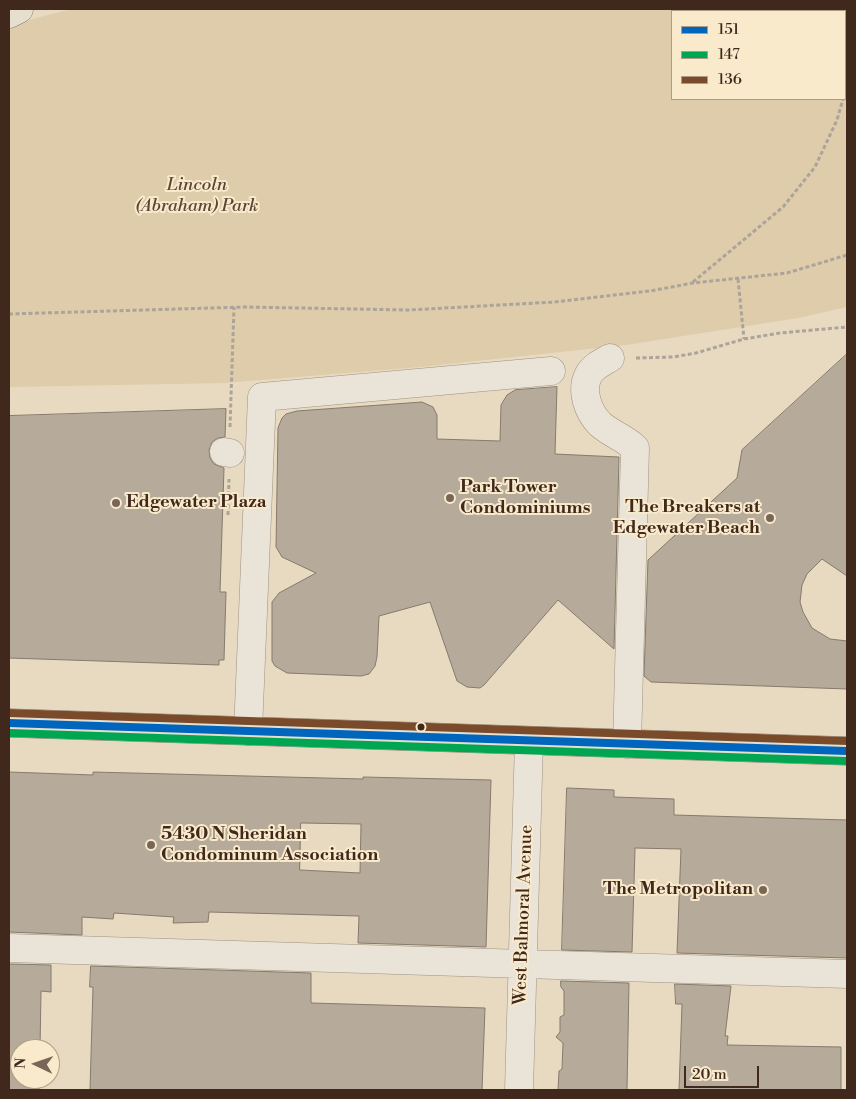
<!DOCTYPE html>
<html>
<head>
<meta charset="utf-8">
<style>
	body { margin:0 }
	#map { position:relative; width:856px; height:1099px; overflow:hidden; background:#e7dac0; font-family:"Libre Bodoni",serif }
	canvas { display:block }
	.frame { position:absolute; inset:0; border:10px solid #40281d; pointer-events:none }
	.legend { position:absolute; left:671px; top:10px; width:175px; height:90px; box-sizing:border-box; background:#f9eacc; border:1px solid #af9c86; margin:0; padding:6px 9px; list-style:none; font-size:15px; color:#40281d }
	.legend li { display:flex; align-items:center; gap:10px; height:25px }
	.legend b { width:25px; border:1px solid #af9c86 }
	.north { position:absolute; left:10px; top:1039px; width:50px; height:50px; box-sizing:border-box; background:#f9eacc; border:1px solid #af9c86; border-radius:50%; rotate:273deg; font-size:14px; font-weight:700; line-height:20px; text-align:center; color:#40281d }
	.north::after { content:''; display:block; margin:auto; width:18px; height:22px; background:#7a6656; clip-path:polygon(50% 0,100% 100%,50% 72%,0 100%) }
	.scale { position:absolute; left:684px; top:1066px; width:75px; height:22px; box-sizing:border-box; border:2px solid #40281d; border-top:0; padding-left:6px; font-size:15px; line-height:18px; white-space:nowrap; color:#40281d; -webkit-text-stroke:4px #f9eacc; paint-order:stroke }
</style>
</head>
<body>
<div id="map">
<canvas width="856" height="1099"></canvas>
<div class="frame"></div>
<ul class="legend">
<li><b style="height:6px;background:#0065bd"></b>151</li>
<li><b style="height:6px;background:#00a651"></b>147</li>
<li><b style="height:6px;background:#7a4b2a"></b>136</li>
</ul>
<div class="north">N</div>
<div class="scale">20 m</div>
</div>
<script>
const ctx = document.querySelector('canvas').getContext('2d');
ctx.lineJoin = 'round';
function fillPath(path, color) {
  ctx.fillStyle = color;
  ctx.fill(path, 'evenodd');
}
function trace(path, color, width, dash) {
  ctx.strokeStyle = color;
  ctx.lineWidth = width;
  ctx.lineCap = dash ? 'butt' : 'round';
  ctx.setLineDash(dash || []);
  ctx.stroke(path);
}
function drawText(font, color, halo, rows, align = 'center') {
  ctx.font = font + ' "Libre Bodoni",serif';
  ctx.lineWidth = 4;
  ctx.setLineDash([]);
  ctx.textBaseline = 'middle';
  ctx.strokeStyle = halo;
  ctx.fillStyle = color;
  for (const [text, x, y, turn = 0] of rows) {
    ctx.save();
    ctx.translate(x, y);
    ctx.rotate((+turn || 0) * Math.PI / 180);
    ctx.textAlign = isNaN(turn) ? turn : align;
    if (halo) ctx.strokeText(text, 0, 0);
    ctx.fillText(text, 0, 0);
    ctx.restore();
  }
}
const green = new Path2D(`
	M 72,9 L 847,9 L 847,307 L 798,318 L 626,345 L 420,367 L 224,383 L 9,387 L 9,25 ZM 672,11 L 845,11 L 845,99 L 672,99 Z`);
const building = new Path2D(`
	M 847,354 L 847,576 L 822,559 L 807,574 L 802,585 L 800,602 L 803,612 L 812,628 L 830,639 L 847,641 L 847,689 L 651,682 L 644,676 L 648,560 L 737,478 L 742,450 Z
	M 557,387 L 555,454 L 619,457 L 614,649 L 558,600 L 484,685 L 480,688 L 467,687 L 457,681 L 430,602 L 379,616 L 377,657 L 375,666 L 369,674 L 361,676 L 287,673 L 275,666 L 272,661 L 272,602 L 279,593 L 316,573 L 282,557 L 276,547 L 278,428 L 282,418 L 286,414 L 297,411 L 422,402 L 433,407 L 437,415 L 437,439 L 500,441 L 501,405 L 507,395 L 515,390 Z
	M 226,409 L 225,437 L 218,438 L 212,442 L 209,450 L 210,458 L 214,464 L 224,468 L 220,592 L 226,592 L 224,660 L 219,660 L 219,665 L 9,658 L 9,416 Z
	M 9,772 L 93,775 L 93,772 L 363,779 L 363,777 L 491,780 L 486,947 L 358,943 L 359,916 L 209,912 L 208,922 L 173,923 L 174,917 L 114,913 L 113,919 L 82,917 L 82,935 L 9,932 ZM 301,823 L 361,824 L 360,873 L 300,870 Z
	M 567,788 L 614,790 L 614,797 L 674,799 L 674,815 L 847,820 L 847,958 L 677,953 L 681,849 L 635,848 L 632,952 L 562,950 Z
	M 9,964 L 51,965 L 51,992 L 41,991 L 40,1049 L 20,1049 L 20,1079 L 39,1079 L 39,1090 L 9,1090 Z
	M 91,966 L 311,973 L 311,1003 L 485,1008 L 482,1090 L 90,1090 L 93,987 L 90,987 Z
	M 561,981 L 629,983 L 627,1090 L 558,1090 L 559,1071 L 562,1069 L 563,1043 L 556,1037 L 560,1032 L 560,1017 L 564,1015 L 564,991 L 561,987 Z
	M 675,984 L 731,986 L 725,1036 L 728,1036 L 727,1045 L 841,1047 L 841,1090 L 679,1090 L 682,1004 L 676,1004 Z`);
const path = new Path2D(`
	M 845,93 L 847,84
	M 738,279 L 744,339
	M 693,282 L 783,207 L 815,167 L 837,120 L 843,99
	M 9,314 L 245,307 L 409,310 L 555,302 L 650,291 L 693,283 L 787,273 L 847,255
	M 636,358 L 673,357 L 696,353 L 744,339 L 780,333 L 847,327
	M 230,427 L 234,307
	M 228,515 L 229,479`);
const minor = new Path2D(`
	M 610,358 C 603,362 594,366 589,374 C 580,390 588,412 600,424 C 611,434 625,438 635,448 L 627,744
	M 224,452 L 230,453
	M 248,731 L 262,397 L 551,371
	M 9,948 L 847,974
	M 519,1090 L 529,741`);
const major = new Path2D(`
	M 9,723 L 847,751`);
const highway = new Path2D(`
	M 9,14 L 19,9`);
const bus1 = new Path2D(`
	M 9,723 L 847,751`);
const bus2 = new Path2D(`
	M 9,733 L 847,761`);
const bus3 = new Path2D(`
	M 9,713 L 847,741`);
const markers = [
	[450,498,5,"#7a6656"],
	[116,503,5,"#7a6656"],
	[770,518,5,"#7a6656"],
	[421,727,4.5,"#40281d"],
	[151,845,5,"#7a6656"],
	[763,890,5,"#7a6656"]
];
const parkNames = [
	["Lincoln",197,186],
	["(Abraham) Park",197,207]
];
const poiNames = [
	["Park Tower",460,488],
	["Condominiums",460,509],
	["Edgewater Plaza",126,503],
	["The Breakers at",760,508,"right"],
	["Edgewater Beach",760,529,"right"],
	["5430 N Sheridan",161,835],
	["Condominum Association",161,856],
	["The Metropolitan",753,890,"right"]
];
const streetNames = [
	["West Balmoral Avenue",524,915,-88]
];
fillPath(green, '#deccaa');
fillPath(building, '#b6ab9a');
trace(building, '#857a6c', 1);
trace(minor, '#9d9282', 29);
trace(major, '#857a6c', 29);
trace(highway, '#857a6c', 29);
trace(path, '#aca49a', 3, [4, 2.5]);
trace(minor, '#eae3d7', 28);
trace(major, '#e6dfd0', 28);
trace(highway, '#e6dfd0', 28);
trace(bus1, '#0065bd', 8);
trace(bus2, '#00a651', 8);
trace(bus3, '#7a4b2a', 8);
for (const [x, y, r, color] of markers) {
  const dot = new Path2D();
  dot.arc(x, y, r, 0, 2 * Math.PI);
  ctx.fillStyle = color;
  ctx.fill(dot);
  trace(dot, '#f9eacc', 2);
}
drawText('italic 18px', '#5e4636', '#f9eacc', parkNames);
drawText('bold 18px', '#40281d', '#f9eacc', poiNames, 'left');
drawText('18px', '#40281d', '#f9eacc', streetNames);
</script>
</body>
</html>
